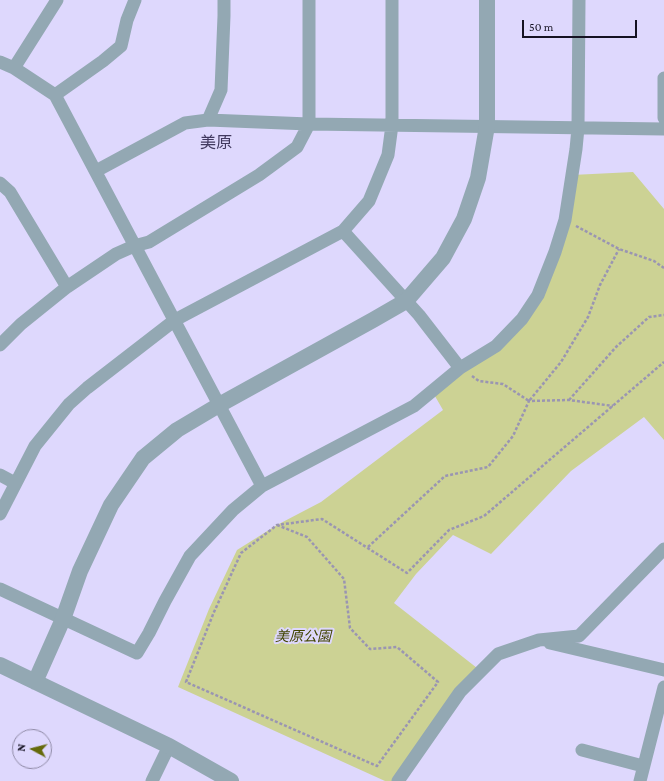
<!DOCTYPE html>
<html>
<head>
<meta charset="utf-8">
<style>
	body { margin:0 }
	#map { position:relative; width:664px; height:781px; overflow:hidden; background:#ded8fd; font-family:"Crimson Pro",serif }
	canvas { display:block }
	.north { position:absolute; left:12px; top:729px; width:40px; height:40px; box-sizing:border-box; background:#ded8fd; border:1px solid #8e89a5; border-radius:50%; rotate:277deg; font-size:11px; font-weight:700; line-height:16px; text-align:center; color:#151222 }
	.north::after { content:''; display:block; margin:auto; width:14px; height:18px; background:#656a0c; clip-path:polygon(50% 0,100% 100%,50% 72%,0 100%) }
	.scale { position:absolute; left:522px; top:20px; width:115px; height:18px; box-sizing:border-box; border:2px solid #151222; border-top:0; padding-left:5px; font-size:12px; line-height:14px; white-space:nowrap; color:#151222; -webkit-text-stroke:3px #ded8fd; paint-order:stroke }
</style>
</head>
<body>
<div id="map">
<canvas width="664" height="781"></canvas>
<div class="north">N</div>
<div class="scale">50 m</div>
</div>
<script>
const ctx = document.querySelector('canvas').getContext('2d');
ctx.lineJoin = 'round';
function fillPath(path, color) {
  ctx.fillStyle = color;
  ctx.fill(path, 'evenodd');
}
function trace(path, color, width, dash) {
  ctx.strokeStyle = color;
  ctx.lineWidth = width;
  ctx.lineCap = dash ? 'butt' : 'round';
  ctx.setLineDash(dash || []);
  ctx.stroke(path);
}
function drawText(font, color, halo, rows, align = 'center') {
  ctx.font = font + ' "Crimson Pro","Noto Sans JP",serif';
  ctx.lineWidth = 4;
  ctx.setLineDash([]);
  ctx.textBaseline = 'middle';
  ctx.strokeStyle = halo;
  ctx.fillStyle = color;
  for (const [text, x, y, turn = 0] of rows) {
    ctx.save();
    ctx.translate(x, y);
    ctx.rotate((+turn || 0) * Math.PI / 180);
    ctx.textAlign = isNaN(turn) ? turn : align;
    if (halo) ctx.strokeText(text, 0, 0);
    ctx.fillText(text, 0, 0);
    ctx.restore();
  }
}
const green = new Path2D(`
	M 633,172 L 664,209 L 664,440 L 644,417 L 571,471 L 491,554 L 453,535 L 416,574 L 394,603 L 477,668 L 398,781 L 385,781 L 178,687 L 209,609 L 237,550 L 277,525 L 321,502 L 443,410 L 432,391 L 496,346 L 538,295 L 572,175 Z`);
const path = new Path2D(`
	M 576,226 L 619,249 L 654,261 L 664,268
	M 472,376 L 479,381 L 503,384 L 529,401 L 561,362 L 588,317 L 600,285 L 619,249
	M 569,400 L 616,347 L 649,317 L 664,315
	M 277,525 L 307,537 L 344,579 L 350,628 L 370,649 L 397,647 L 438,682 L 377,766 L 186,682 L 214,612 L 241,553 L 277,525 L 322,519 L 407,573 L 449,530 L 484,516 L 664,362
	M 368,547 L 445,476 L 488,467 L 513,436 L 529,401 L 569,400 L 613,406`);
const minor = new Path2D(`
	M 0,62 L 14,68 L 55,95 L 262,486
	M 14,68 L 57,0
	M 664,78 L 664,118
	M 55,95 L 103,61 L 121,46 L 127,20 L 135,0
	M 208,120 L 221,90 L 224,16 L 224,0
	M 96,171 L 185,123 L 208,120 L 309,124 L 664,129
	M 0,183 L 10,192 L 67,287
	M 343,231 L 419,315 L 460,368
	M 0,345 L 21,324 L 67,287 L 116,254 L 134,246 L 149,242 L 259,175 L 297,147 L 309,124 L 309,0
	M 0,475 L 15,483
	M 0,514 L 35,446 L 69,404 L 87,388 L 175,320 L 343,231 L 369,201 L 388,155 L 392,125 L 392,0
	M 0,589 L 137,653 L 149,633 L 165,601 L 190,556 L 233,510 L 262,486 L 414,406 L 460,368 L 496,346 L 522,319 L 538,295 L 555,252 L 565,220 L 576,149 L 578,128 L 579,0
	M 550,643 L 664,670
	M 582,750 L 643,766
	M 152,781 L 169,746
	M 398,781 L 460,692 L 498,654 L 539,640 L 579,636 L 664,549
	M 640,781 L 664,687`);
const tertiary = new Path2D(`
	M 0,665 L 169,746 L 231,781
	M 35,682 L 63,619 L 80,571 L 111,505 L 143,458 L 177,430 L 219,405 L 373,320 L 406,301 L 443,258 L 464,219 L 478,178 L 487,126 L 487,0`);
const parkNames = [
	["美原公園",303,637]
];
const quarterNames = [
	["美原",216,143]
];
fillPath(green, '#ccd294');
trace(path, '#9a95b2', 2.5, [3, 2]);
trace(minor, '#93a8b3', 13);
trace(tertiary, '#93a8b3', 16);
drawText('italic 14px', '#404400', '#ded8fd', parkNames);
drawText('16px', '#41395f', '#ded8fd', quarterNames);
</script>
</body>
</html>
